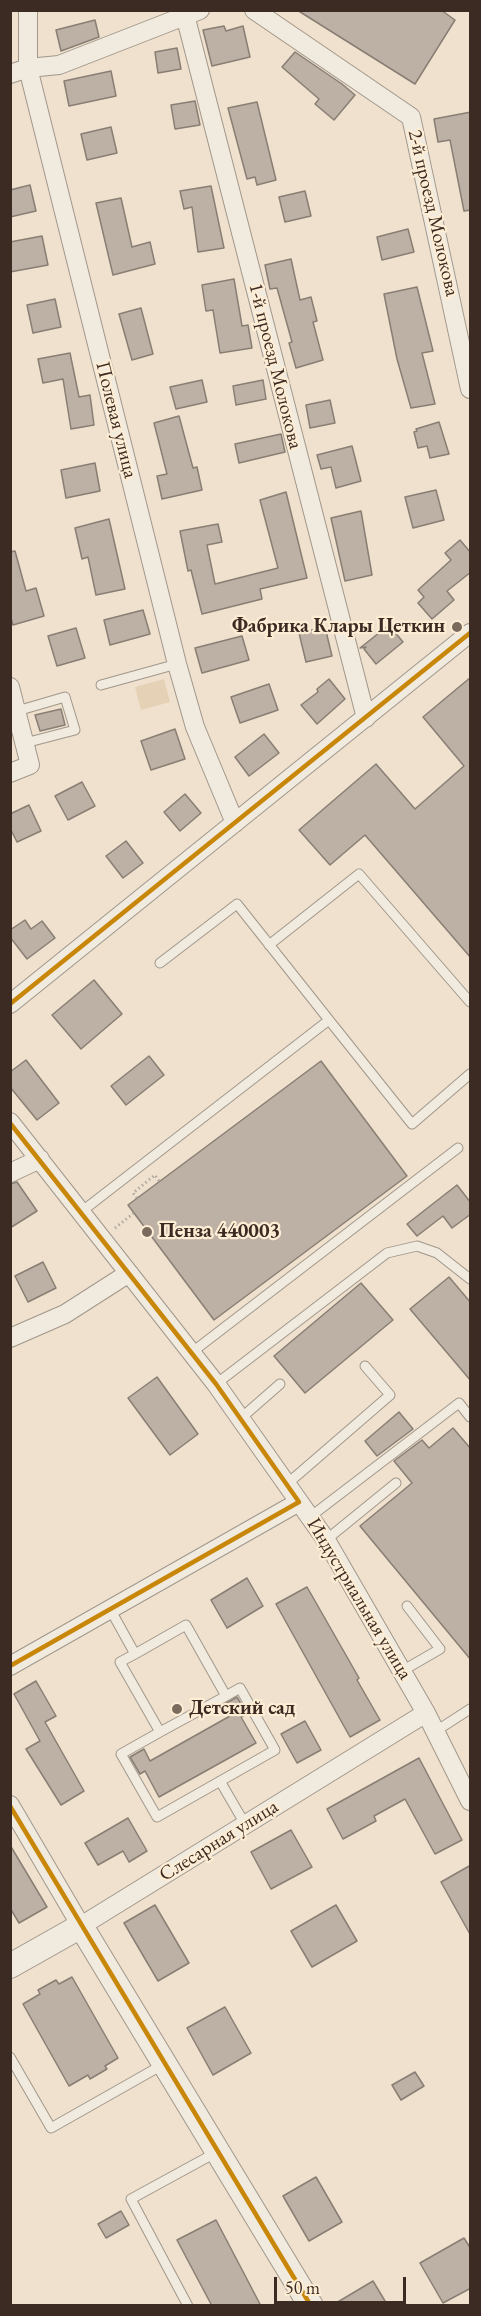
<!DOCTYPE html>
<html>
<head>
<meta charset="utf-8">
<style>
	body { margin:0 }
	#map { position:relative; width:481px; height:2316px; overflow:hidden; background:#efe1cd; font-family:"EB Garamond",serif }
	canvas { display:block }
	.frame { position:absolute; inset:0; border:12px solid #3b2b22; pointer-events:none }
	.scale { position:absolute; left:274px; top:2277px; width:132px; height:27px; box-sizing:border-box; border:3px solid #3b2b22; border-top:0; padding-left:8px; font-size:18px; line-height:21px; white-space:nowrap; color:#3b2b22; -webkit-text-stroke:4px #feedd5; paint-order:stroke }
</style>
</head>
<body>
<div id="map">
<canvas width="481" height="2316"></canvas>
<div class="frame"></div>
<div class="scale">50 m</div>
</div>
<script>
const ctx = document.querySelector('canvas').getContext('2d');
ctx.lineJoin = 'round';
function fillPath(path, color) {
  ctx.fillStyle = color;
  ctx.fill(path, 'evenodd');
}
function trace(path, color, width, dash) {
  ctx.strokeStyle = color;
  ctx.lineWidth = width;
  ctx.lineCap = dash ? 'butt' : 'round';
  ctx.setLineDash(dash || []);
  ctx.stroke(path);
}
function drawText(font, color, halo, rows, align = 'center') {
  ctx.font = font + ' "EB Garamond",serif';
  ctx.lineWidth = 4.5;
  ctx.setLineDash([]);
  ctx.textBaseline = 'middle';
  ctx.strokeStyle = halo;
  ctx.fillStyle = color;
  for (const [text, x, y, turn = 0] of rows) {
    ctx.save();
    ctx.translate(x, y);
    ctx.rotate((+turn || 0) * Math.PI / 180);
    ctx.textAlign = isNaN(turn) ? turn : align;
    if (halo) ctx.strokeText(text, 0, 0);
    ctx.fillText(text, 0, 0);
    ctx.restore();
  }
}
const green = new Path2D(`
	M 164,679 L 170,702 L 141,710 L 135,687 Z`);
const building = new Path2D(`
	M 297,10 L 441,10 L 455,20 L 415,84 Z
	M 95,20 L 99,37 L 61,51 L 56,30 Z
	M 224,26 L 226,31 L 243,26 L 250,57 L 212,66 L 203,30 Z
	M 177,48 L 181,69 L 158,73 L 155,52 Z
	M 295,52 L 342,84 L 355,95 L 334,120 L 315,104 L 319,99 L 282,67 Z
	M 111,71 L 116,96 L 69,106 L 64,81 Z
	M 195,101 L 200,125 L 175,129 L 171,105 Z
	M 257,102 L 276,180 L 257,185 L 255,177 L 247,179 L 228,108 Z
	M 471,112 L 471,210 L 464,211 L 450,140 L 438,142 L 434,119 Z
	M 111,127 L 117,153 L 87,160 L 81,134 Z
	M 30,185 L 36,211 L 10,217 L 10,190 Z
	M 211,186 L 224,248 L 198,252 L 192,207 L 184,209 L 180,191 Z
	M 305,191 L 311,216 L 285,222 L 279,197 Z
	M 121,198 L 132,247 L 150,242 L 155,264 L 113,275 L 96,203 Z
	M 408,229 L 414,252 L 382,260 L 377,237 Z
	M 42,236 L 48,265 L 10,272 L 10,242 Z
	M 291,259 L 300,300 L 311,297 L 317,321 L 313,322 L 323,360 L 296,368 L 289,343 L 292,342 L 277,288 L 270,289 L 265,265 Z
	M 234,279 L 242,326 L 248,325 L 252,348 L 220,353 L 213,310 L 206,311 L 202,285 Z
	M 417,287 L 433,351 L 422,353 L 435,404 L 411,408 L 397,359 L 384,294 Z
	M 55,299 L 61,327 L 33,333 L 27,305 Z
	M 141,308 L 153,354 L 132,360 L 119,314 Z
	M 70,353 L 79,397 L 90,395 L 94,425 L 71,429 L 63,379 L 43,383 L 38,359 Z
	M 202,380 L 207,402 L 176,409 L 170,387 Z
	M 263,380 L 266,399 L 236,405 L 233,386 Z
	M 330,400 L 335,423 L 310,428 L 306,405 Z
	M 179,416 L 193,468 L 197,467 L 202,490 L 162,499 L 157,476 L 167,474 L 154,423 Z
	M 439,422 L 449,454 L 430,458 L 427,446 L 418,448 L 414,432 L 417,431 L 416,429 Z
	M 281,434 L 285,452 L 239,463 L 235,444 Z
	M 352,446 L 361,481 L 336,488 L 331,467 L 321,469 L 317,455 Z
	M 95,463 L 100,491 L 66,498 L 61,470 Z
	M 436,490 L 444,520 L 413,528 L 405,497 Z
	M 286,492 L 307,578 L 260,589 L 262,599 L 202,614 L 191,570 L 188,571 L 180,531 L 218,524 L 222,542 L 207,545 L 215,584 L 278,568 L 260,500 Z
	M 361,511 L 372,575 L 345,581 L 331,518 Z
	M 109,519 L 125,589 L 96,595 L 88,557 L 82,559 L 75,528 Z
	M 460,540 L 471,553 L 471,572 L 447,591 L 454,600 L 432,619 L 418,603 L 424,597 L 418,590 L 451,560 L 445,553 Z
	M 15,551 L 26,591 L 36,588 L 44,616 L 13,625 L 10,615 L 10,552 Z
	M 143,610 L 150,634 L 110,645 L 104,620 Z
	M 389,625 L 403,642 L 376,664 L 364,649 L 366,647 L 360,648 Z
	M 325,627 L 332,656 L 306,662 L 299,633 Z
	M 76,628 L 85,658 L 57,666 L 48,636 Z
	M 242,636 L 249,660 L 202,673 L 195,648 Z
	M 471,677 L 471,958 L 365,835 L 330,865 L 299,830 L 376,764 L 415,809 L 464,766 L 423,717 Z
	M 329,679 L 345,699 L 317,724 L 301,705 L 318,692 L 317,689 Z
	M 269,684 L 278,710 L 240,723 L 231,697 Z
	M 61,709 L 65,725 L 40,731 L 35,715 Z
	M 175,729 L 185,759 L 151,770 L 141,741 Z
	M 264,734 L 279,753 L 249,776 L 235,757 Z
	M 82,782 L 95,806 L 68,820 L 55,796 Z
	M 185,794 L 201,813 L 180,831 L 164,812 Z
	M 29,805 L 41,831 L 17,842 L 10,828 L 10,814 Z
	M 126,841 L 143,863 L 123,878 L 106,856 Z
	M 25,920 L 31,929 L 42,921 L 55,938 L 27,959 L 10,937 L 10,930 Z
	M 94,980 L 122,1014 L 81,1049 L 52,1015 Z
	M 149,1056 L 164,1075 L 126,1105 L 111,1086 Z
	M 26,1060 L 59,1103 L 37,1120 L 10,1087 L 10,1072 Z
	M 321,1061 L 407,1176 L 214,1320 L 128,1205 Z
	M 17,1182 L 37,1211 L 10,1228 L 10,1184 Z
	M 457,1185 L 471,1203 L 471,1214 L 452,1228 L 443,1216 L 417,1236 L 407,1224 Z
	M 43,1262 L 56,1288 L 28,1302 L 15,1276 Z
	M 449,1277 L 471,1303 L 471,1381 L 410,1309 Z
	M 361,1283 L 393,1320 L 305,1393 L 274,1356 Z
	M 157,1377 L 198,1434 L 170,1455 L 128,1398 Z
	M 399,1412 L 413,1429 L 377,1456 L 365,1441 Z
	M 453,1428 L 471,1449 L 471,1660 L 360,1526 L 412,1483 L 394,1461 L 422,1440 L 429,1448 Z
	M 247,1578 L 263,1606 L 227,1628 L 211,1600 Z
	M 307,1587 L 359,1678 L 357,1680 L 380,1720 L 350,1737 L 276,1604 Z
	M 36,1681 L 56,1716 L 45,1722 L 84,1791 L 61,1805 L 26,1749 L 40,1741 L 14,1694 Z
	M 237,1697 L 247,1714 L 241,1717 L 256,1743 L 159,1797 L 145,1771 L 140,1774 L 130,1757 L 144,1749 L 150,1761 L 230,1716 L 223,1705 Z
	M 305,1721 L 321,1750 L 297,1763 L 281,1734 Z
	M 419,1758 L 462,1840 L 435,1854 L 405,1799 L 374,1816 L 376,1821 L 343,1839 L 327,1809 Z
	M 128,1818 L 147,1851 L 129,1862 L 123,1851 L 98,1865 L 85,1843 Z
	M 291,1830 L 312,1867 L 271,1889 L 251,1852 Z
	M 10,1845 L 47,1907 L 19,1923 L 10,1908 Z
	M 471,1865 L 471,1936 L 441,1882 Z
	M 155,1905 L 189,1963 L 158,1981 L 124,1923 Z
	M 336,1905 L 357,1941 L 312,1967 L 291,1931 Z
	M 72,1977 L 118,2058 L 105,2066 L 107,2069 L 90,2079 L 88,2075 L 69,2086 L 23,2004 L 40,1994 L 38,1990 L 56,1980 L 59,1984 Z
	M 225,2007 L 251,2053 L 213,2075 L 187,2028 Z
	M 415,2072 L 424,2086 L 401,2100 L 392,2085 Z
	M 316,2177 L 342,2222 L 309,2241 L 283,2196 Z
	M 121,2211 L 129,2225 L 106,2238 L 98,2224 Z
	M 216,2220 L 261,2306 L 212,2306 L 177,2240 Z
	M 464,2238 L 471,2249 L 471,2288 L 443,2303 L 420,2263 Z
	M 373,2281 L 388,2306 L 331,2306 Z`);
const path = new Path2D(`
	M 137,1198 L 133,1193 L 155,1175 L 159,1181
	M 115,1228 L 134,1213`);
const service = new Path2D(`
	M 101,685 L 177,664
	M 17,711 L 65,697 L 75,730 L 25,743
	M 269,945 L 359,874 L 470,1002
	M 329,1020 L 412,1124 L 470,1074
	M 81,1212 L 329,1020 L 237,904 L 160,963
	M 191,1353 L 458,1148
	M 216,1384 L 387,1253 L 417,1246 L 437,1253 L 470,1279
	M 240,1419 L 280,1384
	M 287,1484 L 390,1395 L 365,1366
	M 310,1517 L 459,1403 L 470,1417
	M 326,1540 L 396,1483
	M 110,1609 L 135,1654 L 120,1662 L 160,1732 L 121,1754 L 157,1817 L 275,1750 L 240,1688 L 226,1696 L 186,1625 L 135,1654
	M 402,1671 L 440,1649 L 407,1606
	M 436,1731 L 470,1709
	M 160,1732 L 226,1696
	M 220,1781 L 245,1824
	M 10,2057 L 51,2128 L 164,2064
	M 188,2306 L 131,2199 L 217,2152`);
const minor = new Path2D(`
	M 28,10 L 28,68 L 177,664 L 195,727 L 235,823
	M 254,10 L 411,117 L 470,389
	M 185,15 L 366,718
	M 10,74 L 28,68 L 59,65 L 200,10
	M 10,687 L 30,765 L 10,773
	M 10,1004 L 470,633
	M 10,1122 L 216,1384 L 326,1540 L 426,1713 L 470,1801
	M 10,1173 L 40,1159
	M 10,1338 L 65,1314 L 129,1273
	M 10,1666 L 299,1502
	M 10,1805 L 81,1926 L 426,1713`);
const tertiary = new Path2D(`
	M 10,1966 L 81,1926 L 311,2306`);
const bus1 = new Path2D(`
	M 10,1004 L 470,633
	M 10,1123 L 216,1384 L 299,1502
	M 10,1666 L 299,1502
	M 10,1806 L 311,2306`);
const markers = [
	[457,627,6,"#7a6b5e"],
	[147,1232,6,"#7a6b5e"],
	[177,1709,6,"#7a6b5e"]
];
const streetNames = [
	["2-й проезд Молокова",433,213,77],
	["1-й проезд Молокова",275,366,76],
	["Полевая улица",116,420,76],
	["Индустриальная улица",359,1599,59],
	["Слесарная улица",219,1841,-32]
];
const poiNames = [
	["Фабрика Клары Цеткин",445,627,"right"],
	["Пенза 440003",159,1232],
	["Детский сад",189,1709]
];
fillPath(green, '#e5d1b6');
fillPath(building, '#bcb1a4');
trace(building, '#887e73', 1.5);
trace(service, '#a1978a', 11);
trace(minor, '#a1978a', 20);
trace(tertiary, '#a1978a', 26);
trace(path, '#b0a9a0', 3, [1.5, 3]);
trace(service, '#f1eadf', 9);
trace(minor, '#f1eadf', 18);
trace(tertiary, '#f1eadf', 24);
trace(bus1, '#c88708', 4.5);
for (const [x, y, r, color] of markers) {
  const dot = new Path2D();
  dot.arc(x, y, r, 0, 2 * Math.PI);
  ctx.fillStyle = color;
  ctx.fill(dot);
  trace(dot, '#feedd5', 2);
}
drawText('20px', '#3b2b22', '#feedd5', streetNames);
drawText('bold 20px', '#3b2b22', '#feedd5', poiNames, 'left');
</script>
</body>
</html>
